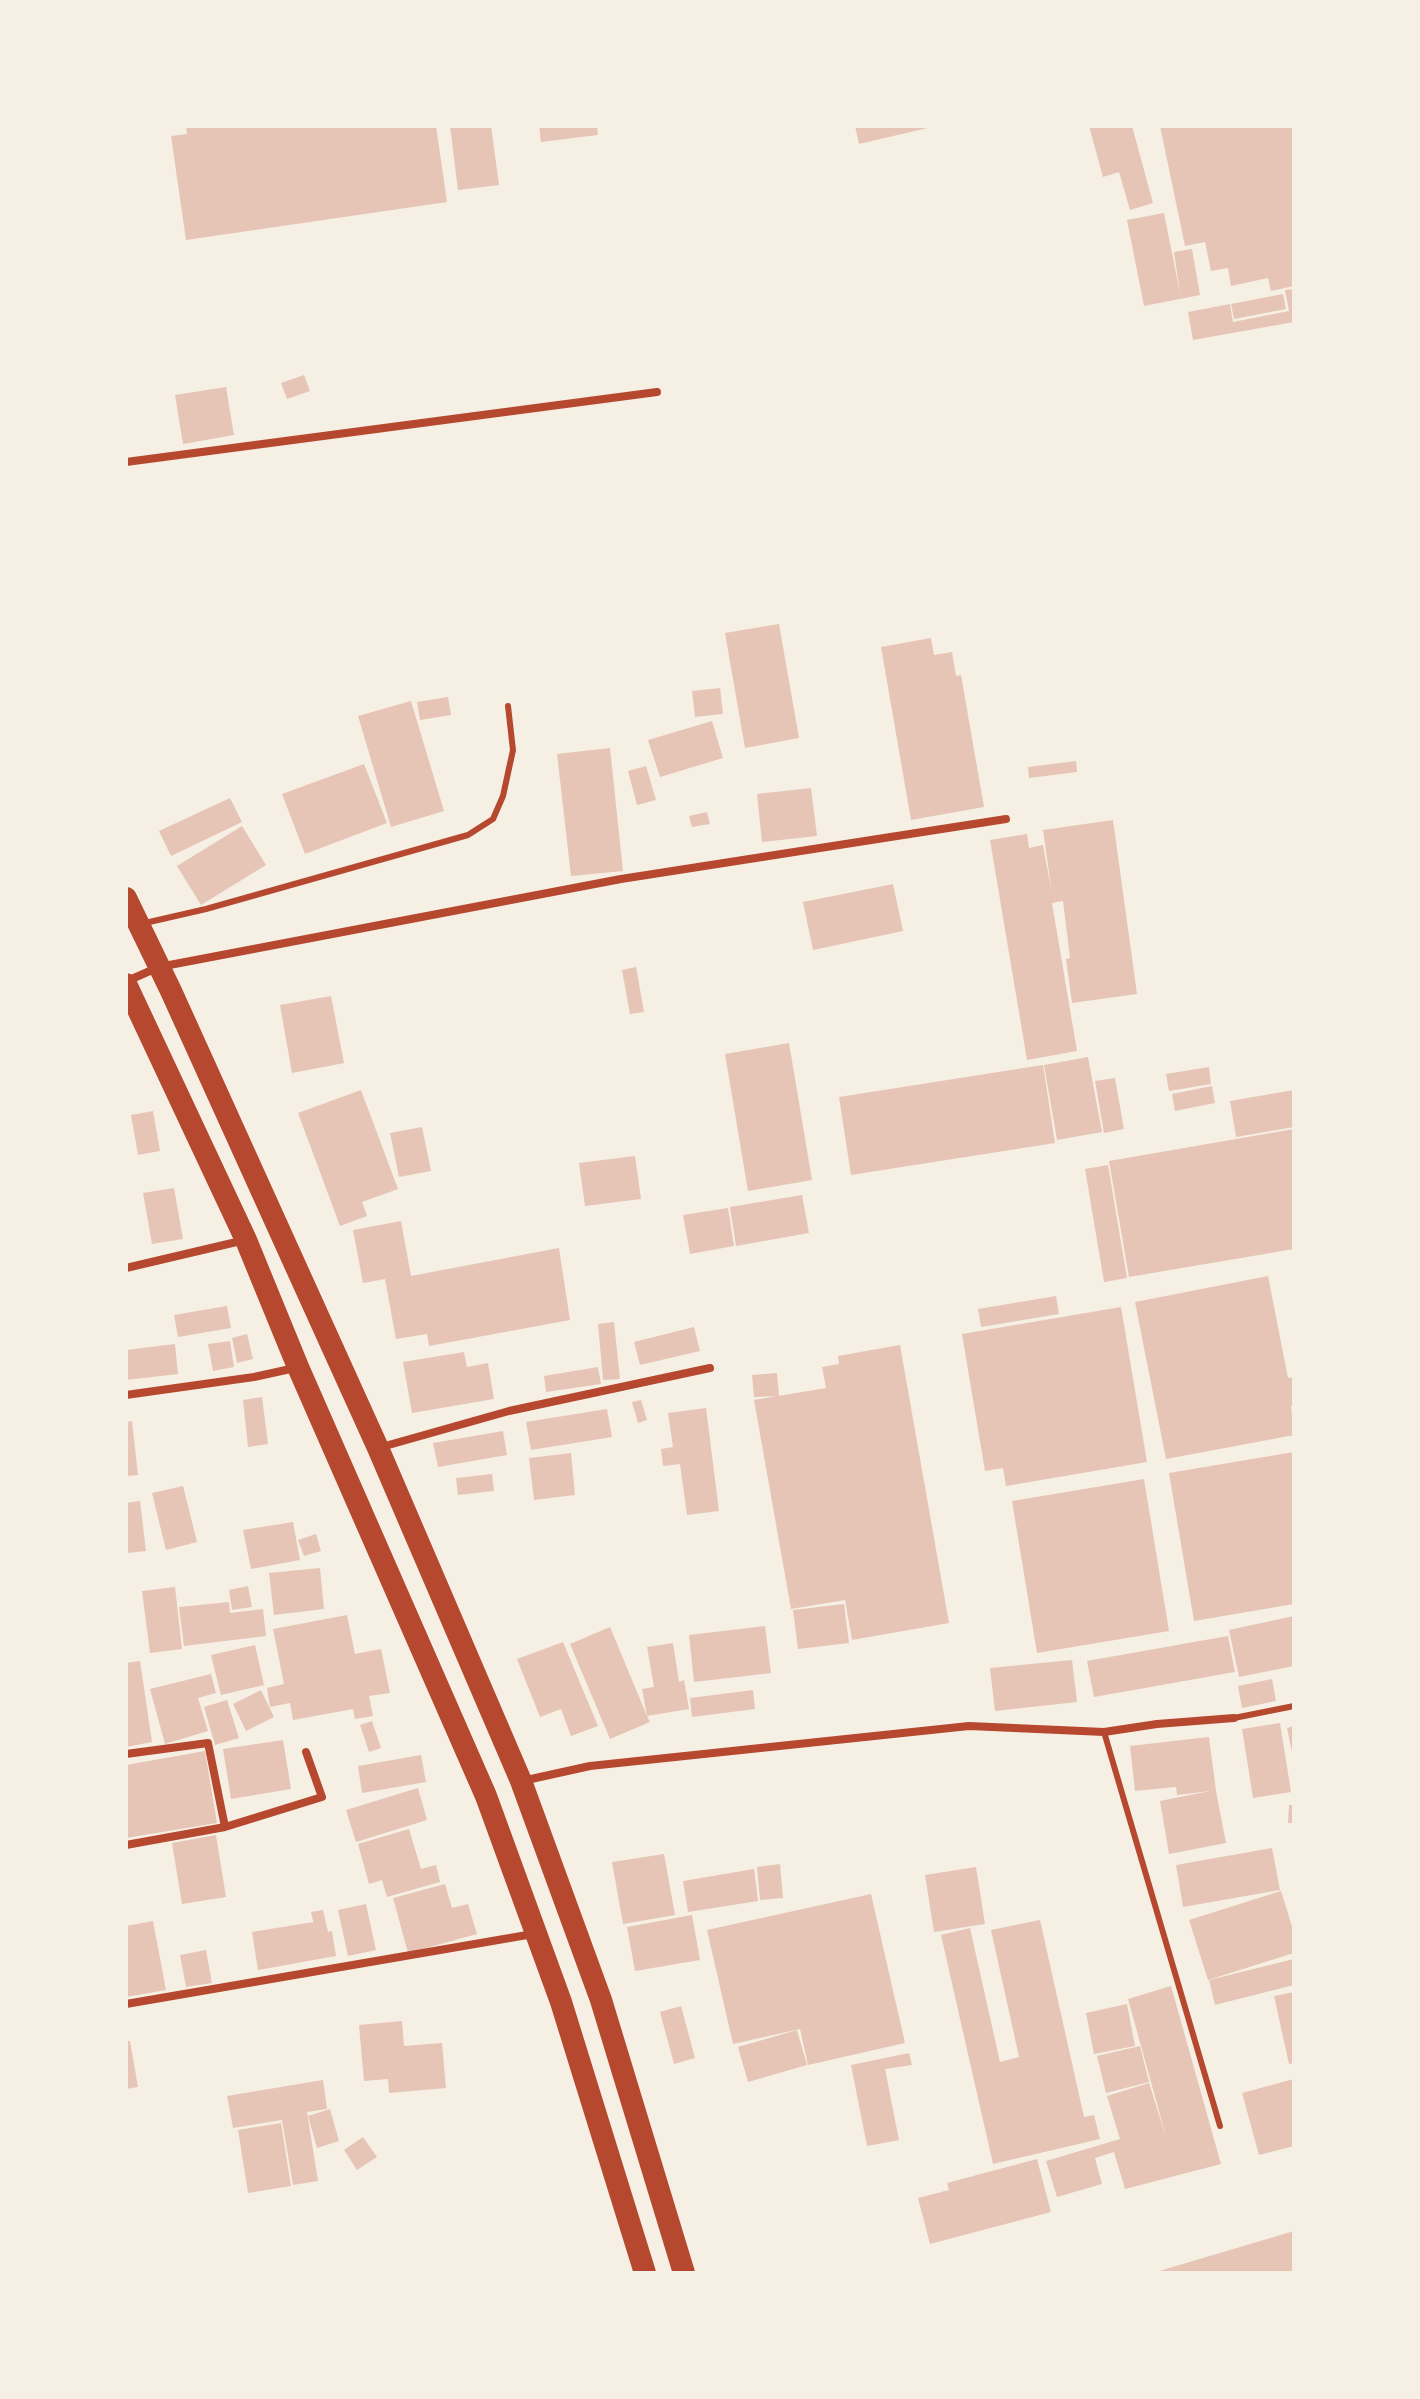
<!DOCTYPE html>
<html>
<head>
<meta charset="utf-8">
<style>
	body { margin:0 }
	#map { position:relative; width:1420px; height:2399px; overflow:hidden; background:#f6efe4; font-family:"PT Sans",sans-serif }
	canvas { display:block }
	.frame { position:absolute; inset:0; border:128px solid #f6efe4; pointer-events:none }
</style>
</head>
<body>
<div id="map">
<canvas width="1420" height="2399"></canvas>
<div class="frame"></div>
</div>
<script>
const ctx = document.querySelector('canvas').getContext('2d');
ctx.lineJoin = 'round';
function fillPath(path, color) {
  ctx.fillStyle = color;
  ctx.fill(path, 'evenodd');
}
function trace(path, color, width, dash) {
  ctx.strokeStyle = color;
  ctx.lineWidth = width;
  ctx.lineCap = dash ? 'butt' : 'round';
  ctx.setLineDash(dash || []);
  ctx.stroke(path);
}
const building = new Path2D(`
	M 186,126 L 436,126 L 447,202 L 186,240 L 171,136 L 187,134 Z
	M 450,126 L 491,126 L 499,185 L 458,190 Z
	M 539,126 L 597,126 L 598,135 L 541,142 Z
	M 855,126 L 932,126 L 932,127 L 859,144 Z
	M 1089,126 L 1132,126 L 1153,203 L 1130,210 L 1119,172 L 1103,177 Z
	M 1160,126 L 1294,126 L 1294,286 L 1271,291 L 1268,278 L 1231,286 L 1228,268 L 1211,271 L 1205,242 L 1185,246 Z
	M 1164,213 L 1180,293 L 1174,252 L 1192,249 L 1200,295 L 1144,306 L 1127,220 Z
	M 1294,289 L 1294,322 L 1193,340 L 1188,312 L 1230,304 L 1233,322 L 1289,311 L 1285,290 Z
	M 1283,294 L 1286,309 L 1234,319 L 1231,304 Z
	M 304,375 L 310,391 L 287,399 L 281,383 Z
	M 226,387 L 234,435 L 183,444 L 175,395 Z
	M 779,624 L 799,738 L 745,748 L 725,633 Z
	M 931,638 L 934,655 L 952,652 L 956,676 L 961,675 L 984,807 L 911,820 L 881,647 Z
	M 720,688 L 723,714 L 695,717 L 692,691 Z
	M 448,697 L 451,715 L 420,720 L 417,702 Z
	M 411,701 L 444,811 L 391,827 L 358,716 Z
	M 712,721 L 723,758 L 660,777 L 648,740 Z
	M 610,748 L 623,871 L 571,876 L 557,754 Z
	M 1076,761 L 1077,772 L 1029,778 L 1028,767 Z
	M 364,764 L 387,823 L 305,854 L 282,794 Z
	M 646,766 L 656,800 L 637,805 L 628,771 Z
	M 811,788 L 817,836 L 762,842 L 757,794 Z
	M 230,798 L 242,822 L 171,856 L 159,831 Z
	M 707,812 L 710,824 L 692,827 L 689,816 Z
	M 1113,820 L 1137,994 L 1072,1003 L 1066,959 L 1070,958 L 1063,901 L 1052,903 L 1077,1051 L 1027,1060 L 990,840 L 1027,834 L 1029,848 L 1043,845 L 1052,893 L 1043,830 Z
	M 242,826 L 266,865 L 201,905 L 177,866 Z
	M 893,884 L 903,931 L 813,950 L 803,902 Z
	M 636,967 L 644,1012 L 630,1014 L 622,970 Z
	M 331,996 L 344,1063 L 292,1073 L 280,1005 Z
	M 789,1043 L 812,1180 L 748,1191 L 725,1054 Z
	M 1088,1057 L 1102,1132 L 1057,1140 L 1044,1065 Z
	M 1043,1065 L 1055,1143 L 851,1175 L 839,1097 Z
	M 1209,1067 L 1211,1084 L 1169,1091 L 1166,1074 Z
	M 1115,1078 L 1124,1129 L 1104,1133 L 1095,1081 Z
	M 1212,1086 L 1215,1103 L 1175,1111 L 1172,1094 Z
	M 361,1090 L 398,1189 L 362,1202 L 367,1216 L 340,1226 L 298,1113 Z
	M 1294,1090 L 1294,1127 L 1236,1137 L 1230,1101 Z
	M 153,1111 L 160,1151 L 138,1155 L 131,1115 Z
	M 422,1127 L 431,1171 L 399,1177 L 390,1133 Z
	M 1294,1129 L 1294,1249 L 1129,1277 L 1109,1161 Z
	M 635,1156 L 641,1199 L 585,1206 L 579,1163 Z
	M 1108,1165 L 1127,1278 L 1104,1282 L 1085,1169 Z
	M 174,1188 L 183,1239 L 152,1244 L 143,1193 Z
	M 802,1195 L 809,1233 L 736,1246 L 730,1207 Z
	M 728,1208 L 734,1246 L 690,1254 L 683,1215 Z
	M 401,1221 L 411,1276 L 559,1248 L 570,1320 L 429,1346 L 427,1334 L 396,1339 L 385,1279 L 363,1283 L 353,1230 Z
	M 1268,1276 L 1288,1378 L 1294,1377 L 1294,1405 L 1291,1406 L 1294,1435 L 1166,1459 L 1135,1302 Z
	M 1056,1296 L 1059,1314 L 981,1327 L 978,1309 Z
	M 227,1306 L 231,1328 L 178,1337 L 174,1315 Z
	M 1121,1307 L 1147,1462 L 1006,1486 L 1003,1468 L 985,1471 L 962,1334 Z
	M 614,1322 L 620,1379 L 603,1380 L 598,1324 Z
	M 694,1327 L 700,1351 L 640,1365 L 634,1342 Z
	M 247,1334 L 253,1359 L 237,1363 L 232,1338 Z
	M 230,1341 L 234,1367 L 213,1371 L 208,1344 Z
	M 175,1344 L 178,1374 L 126,1380 L 126,1350 Z
	M 900,1345 L 949,1623 L 852,1640 L 845,1600 L 791,1609 L 754,1400 L 826,1388 L 822,1367 L 839,1364 L 838,1356 Z
	M 464,1352 L 467,1367 L 488,1363 L 494,1399 L 412,1413 L 403,1362 Z
	M 598,1367 L 601,1384 L 546,1392 L 544,1376 Z
	M 777,1373 L 779,1396 L 754,1397 L 752,1375 Z
	M 262,1397 L 268,1444 L 248,1447 L 243,1400 Z
	M 641,1400 L 647,1420 L 638,1423 L 632,1402 Z
	M 706,1408 L 719,1511 L 687,1515 L 680,1464 L 663,1466 L 661,1449 L 673,1447 L 668,1413 Z
	M 607,1409 L 612,1437 L 531,1450 L 526,1422 Z
	M 132,1421 L 138,1475 L 126,1476 L 126,1422 Z
	M 503,1431 L 507,1455 L 438,1467 L 433,1443 Z
	M 1294,1452 L 1294,1604 L 1194,1621 L 1169,1473 Z
	M 571,1453 L 575,1495 L 534,1500 L 529,1458 Z
	M 492,1474 L 494,1491 L 458,1495 L 456,1478 Z
	M 1144,1479 L 1169,1631 L 1037,1653 L 1012,1501 Z
	M 183,1486 L 197,1542 L 166,1550 L 152,1493 Z
	M 140,1501 L 146,1551 L 127,1553 L 126,1503 Z
	M 293,1522 L 300,1560 L 251,1569 L 243,1530 Z
	M 316,1534 L 321,1551 L 304,1556 L 298,1540 Z
	M 320,1568 L 324,1609 L 274,1615 L 269,1573 Z
	M 248,1586 L 252,1607 L 232,1610 L 229,1590 Z
	M 175,1587 L 182,1649 L 150,1653 L 142,1591 Z
	M 229,1602 L 230,1613 L 263,1609 L 266,1636 L 184,1646 L 179,1607 Z
	M 844,1604 L 849,1643 L 798,1649 L 793,1610 Z
	M 347,1615 L 355,1654 L 381,1649 L 390,1693 L 369,1696 L 373,1716 L 355,1719 L 353,1709 L 293,1720 L 290,1703 L 270,1707 L 267,1688 L 284,1684 L 273,1629 Z
	M 1294,1616 L 1294,1666 L 1239,1677 L 1229,1630 Z
	M 765,1626 L 771,1673 L 694,1682 L 689,1635 Z
	M 610,1627 L 647,1716 L 642,1689 L 654,1687 L 647,1647 L 673,1643 L 679,1682 L 684,1680 L 689,1709 L 647,1716 L 650,1722 L 610,1739 L 570,1644 Z
	M 1228,1636 L 1235,1672 L 1094,1697 L 1087,1661 Z
	M 563,1642 L 598,1726 L 571,1736 L 561,1709 L 540,1717 L 517,1659 Z
	M 255,1645 L 264,1685 L 221,1695 L 211,1655 Z
	M 1072,1660 L 1077,1702 L 995,1711 L 990,1668 Z
	M 140,1661 L 152,1742 L 126,1747 L 126,1663 Z
	M 211,1674 L 216,1693 L 198,1698 L 208,1731 L 165,1744 L 150,1689 Z
	M 1272,1679 L 1276,1701 L 1242,1708 L 1238,1686 Z
	M 261,1690 L 274,1717 L 246,1731 L 233,1704 Z
	M 753,1690 L 755,1709 L 692,1717 L 690,1698 Z
	M 227,1700 L 239,1738 L 215,1745 L 204,1707 Z
	M 372,1721 L 381,1748 L 369,1752 L 360,1725 Z
	M 1280,1723 L 1291,1792 L 1253,1798 L 1242,1729 Z
	M 1294,1726 L 1294,1757 L 1293,1757 L 1287,1728 Z
	M 1209,1737 L 1216,1791 L 1226,1843 L 1169,1854 L 1160,1801 L 1210,1791 L 1177,1795 L 1176,1787 L 1135,1791 L 1130,1746 Z
	M 283,1740 L 291,1789 L 231,1799 L 223,1749 Z
	M 205,1751 L 217,1823 L 126,1838 L 126,1765 Z
	M 421,1755 L 426,1782 L 362,1793 L 358,1766 Z
	M 418,1788 L 427,1820 L 356,1842 L 346,1810 Z
	M 1289,1805 L 1294,1805 L 1294,1823 L 1288,1823 Z
	M 409,1829 L 421,1869 L 436,1865 L 440,1882 L 387,1897 L 382,1880 L 369,1884 L 358,1844 Z
	M 216,1835 L 226,1897 L 182,1904 L 172,1843 Z
	M 1272,1848 L 1280,1890 L 1183,1907 L 1176,1865 Z
	M 664,1854 L 675,1915 L 623,1924 L 612,1862 Z
	M 780,1864 L 783,1898 L 760,1900 L 757,1867 Z
	M 976,1867 L 985,1924 L 934,1932 L 925,1875 Z
	M 754,1869 L 758,1901 L 688,1912 L 683,1881 Z
	M 445,1884 L 452,1908 L 468,1904 L 477,1934 L 408,1953 L 393,1898 Z
	M 1281,1891 L 1294,1933 L 1294,1953 L 1208,1980 L 1189,1920 Z
	M 871,1894 L 905,2043 L 808,2065 L 800,2029 L 733,2044 L 707,1930 Z
	M 366,1904 L 376,1950 L 348,1956 L 338,1910 Z
	M 323,1910 L 328,1932 L 332,1931 L 336,1956 L 258,1970 L 252,1932 L 313,1922 L 316,1934 L 311,1912 Z
	M 692,1915 L 700,1960 L 635,1971 L 627,1927 Z
	M 1040,1920 L 1084,2117 L 1094,2115 L 1100,2139 L 993,2164 L 941,1935 L 970,1928 L 1000,2062 L 1019,2057 L 991,1930 Z
	M 153,1921 L 166,1990 L 126,1997 L 126,1926 Z
	M 206,1950 L 212,1983 L 186,1987 L 180,1955 Z
	M 1294,1959 L 1294,1985 L 1215,2005 L 1209,1980 Z
	M 1171,1986 L 1221,2164 L 1125,2189 L 1114,2152 L 1095,2158 L 1102,2184 L 1057,2197 L 1046,2161 L 1120,2139 L 1107,2096 L 1149,2083 L 1167,2140 L 1128,1999 Z
	M 1294,1992 L 1294,2063 L 1289,2064 L 1274,1996 Z
	M 1127,2004 L 1135,2046 L 1094,2054 L 1086,2013 Z
	M 681,2006 L 695,2058 L 674,2064 L 660,2012 Z
	M 402,2021 L 404,2046 L 442,2043 L 446,2088 L 389,2093 L 388,2079 L 364,2081 L 359,2025 Z
	M 797,2030 L 807,2065 L 748,2082 L 738,2047 Z
	M 126,2041 L 130,2041 L 138,2087 L 126,2089 Z
	M 1140,2046 L 1149,2082 L 1106,2093 L 1097,2056 Z
	M 909,2053 L 912,2065 L 885,2069 L 899,2140 L 867,2146 L 851,2065 Z
	M 1294,2079 L 1294,2146 L 1259,2155 L 1242,2093 Z
	M 323,2080 L 327,2109 L 307,2112 L 318,2181 L 293,2185 L 282,2120 L 233,2128 L 227,2096 Z
	M 330,2109 L 339,2141 L 317,2148 L 308,2116 Z
	M 281,2123 L 291,2186 L 248,2193 L 238,2130 Z
	M 363,2137 L 377,2157 L 357,2170 L 344,2150 Z
	M 1037,2159 L 1051,2212 L 930,2244 L 918,2198 L 949,2190 L 947,2183 Z
	M 1294,2231 L 1294,2273 L 1156,2273 L 1156,2272 Z`);
const service = new Path2D(`
	M 145,923 L 206,909 L 468,835 L 493,819 L 503,796 L 513,750 L 508,706
	M 1234,1718 L 1294,1706
	M 1104,1732 L 1220,2126`);
const minor = new Path2D(`
	M 126,462 L 657,392
	M 127,981 L 159,967 L 621,879 L 1006,819
	M 126,1268 L 245,1240
	M 126,1395 L 254,1377 L 295,1368
	M 378,1448 L 509,1411 L 710,1368
	M 126,1754 L 208,1743 L 225,1827
	M 522,1781 L 590,1766 L 969,1726 L 1104,1732 L 1157,1724 L 1234,1718
	M 126,1845 L 225,1827 L 322,1797 L 306,1752
	M 126,2004 L 533,1934`);
const trunk = new Path2D(`
	M 126,898 L 171,991 L 378,1448 L 521,1781 L 601,2000 L 684,2273
	M 126,984 L 246,1240 L 298,1367 L 486,1796 L 561,2002 L 645,2273`);
fillPath(building, '#e6c5b7');
trace(service, '#b5482f', 6);
trace(minor, '#b5482f', 8);
trace(trunk, '#b5482f', 22);
</script>
</body>
</html>
